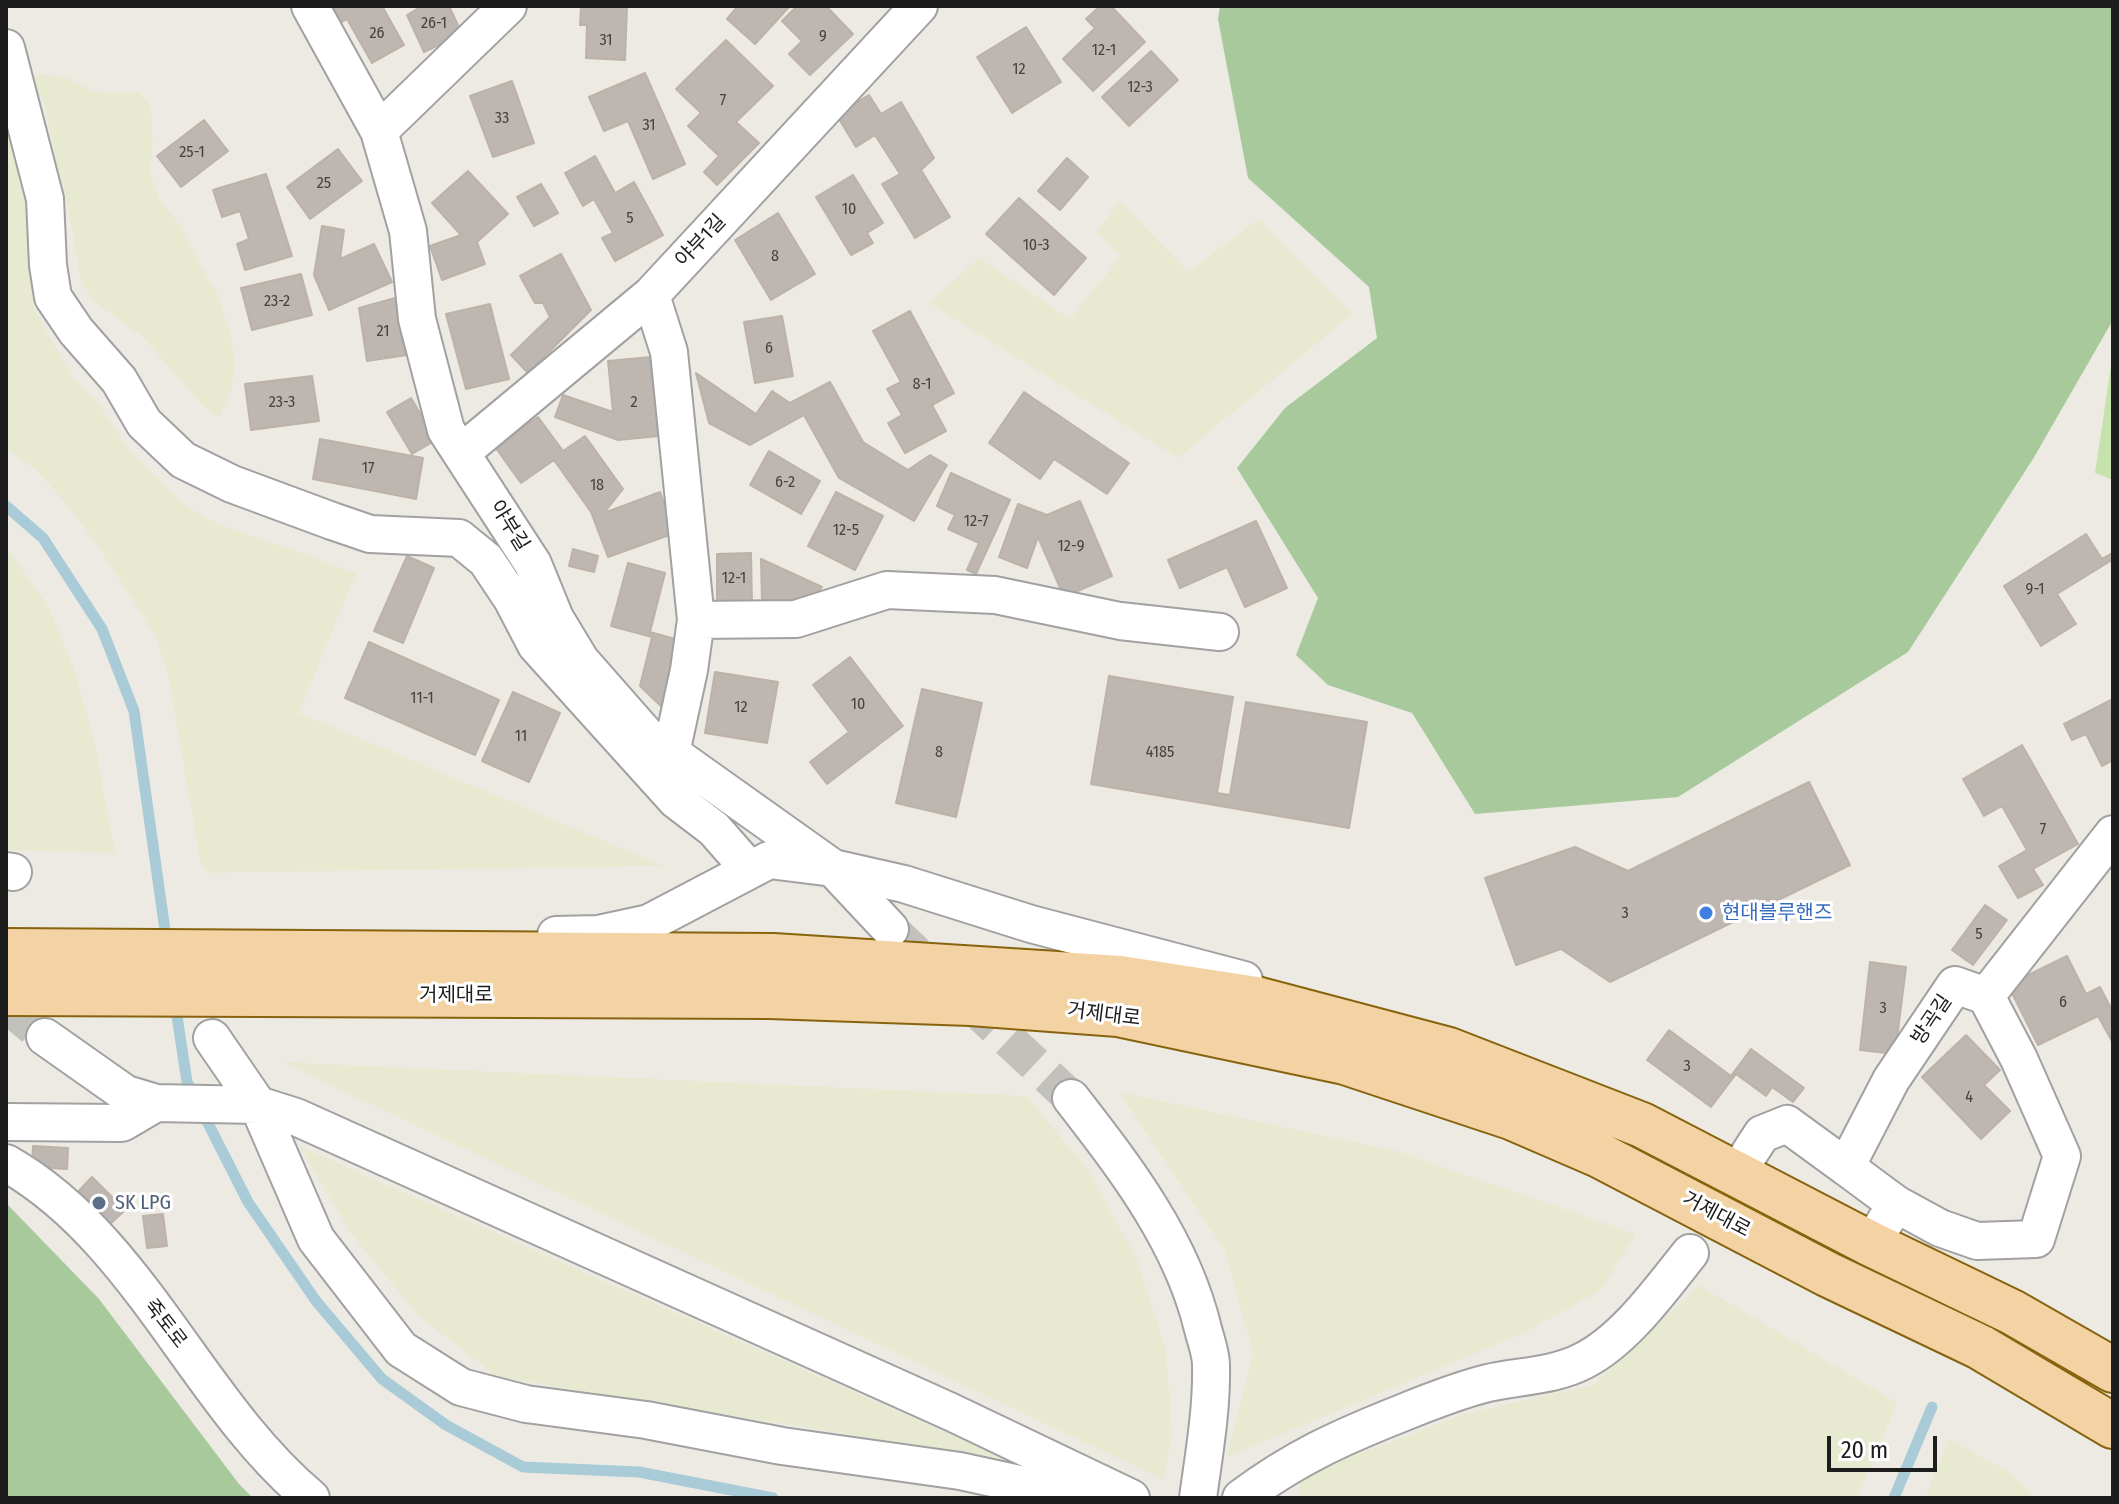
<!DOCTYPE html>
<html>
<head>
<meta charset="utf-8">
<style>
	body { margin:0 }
	#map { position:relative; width:2119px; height:1504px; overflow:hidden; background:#edeae4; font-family:"Fira Sans Condensed",sans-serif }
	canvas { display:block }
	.frame { position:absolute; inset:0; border:8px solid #1d1d1d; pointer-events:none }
	.scale { position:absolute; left:1827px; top:1436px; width:110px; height:36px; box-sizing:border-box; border:4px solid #1d1d1d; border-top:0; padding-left:10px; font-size:24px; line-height:28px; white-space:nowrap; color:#1d1d1d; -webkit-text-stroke:6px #fff; paint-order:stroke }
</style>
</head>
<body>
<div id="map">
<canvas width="2119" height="1504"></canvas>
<div class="frame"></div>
<div class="scale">20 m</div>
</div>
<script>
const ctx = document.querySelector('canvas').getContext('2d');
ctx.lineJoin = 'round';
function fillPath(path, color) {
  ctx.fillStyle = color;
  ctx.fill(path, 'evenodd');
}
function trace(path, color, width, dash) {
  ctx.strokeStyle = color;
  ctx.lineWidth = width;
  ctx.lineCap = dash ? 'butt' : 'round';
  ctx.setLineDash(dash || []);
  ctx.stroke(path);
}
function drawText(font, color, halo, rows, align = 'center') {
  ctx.font = font + ' "Fira Sans Condensed","Noto Sans KR",sans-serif';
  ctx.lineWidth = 6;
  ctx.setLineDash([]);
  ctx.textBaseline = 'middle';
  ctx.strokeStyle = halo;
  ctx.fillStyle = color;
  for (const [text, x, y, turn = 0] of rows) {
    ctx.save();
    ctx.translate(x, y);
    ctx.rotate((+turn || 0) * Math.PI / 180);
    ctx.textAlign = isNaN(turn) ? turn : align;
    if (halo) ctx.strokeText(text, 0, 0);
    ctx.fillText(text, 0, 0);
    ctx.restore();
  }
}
const farmland = new Path2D(`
	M 39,73 L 67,78 L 92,91 L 120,93 L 139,92 L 151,107 L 153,144 L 150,173 L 161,202 L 181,226 L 199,263 L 217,292 L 229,329 L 235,359 L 232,388 L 219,418 L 202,405 L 143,337 L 94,301 L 81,282 L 69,212 L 59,177 L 45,106 L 33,80 Z
	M 6,104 L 32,201 L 34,308 L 71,375 L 97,401 L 126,446 L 185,505 L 214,522 L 356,573 L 299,713 L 664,866 L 208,873 L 200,861 L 169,679 L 156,637 L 98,546 L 62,499 L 38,472 L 6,448 Z
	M 1120,201 L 1188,272 L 1259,219 L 1352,314 L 1178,458 L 929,303 L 979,258 L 1070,319 L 1121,256 L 1096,232 Z
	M 6,547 L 47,604 L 75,672 L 95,744 L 115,853 L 6,850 Z
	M 282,1062 L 1026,1096 L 1086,1167 L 1136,1257 L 1166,1350 L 1172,1433 L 1164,1480 Z
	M 1119,1092 L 1397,1151 L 1636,1234 L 1601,1290 L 1524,1333 L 1227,1457 L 1253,1354 L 1225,1251 Z
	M 299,1146 L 1010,1461 L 497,1377 L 418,1315 L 352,1235 Z
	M 1699,1285 L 1897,1403 L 1857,1498 L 1299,1496 L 1300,1476 L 1467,1413 L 1593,1385 Z
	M 1949,1439 L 2011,1473 L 2036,1498 L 1925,1498 Z`);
const grass = new Path2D(`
	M 2113,352 L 2113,480 L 2095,473 Z`);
const forest = new Path2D(`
	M 1220,6 L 2113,6 L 2113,320 L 2033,459 L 1908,652 L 1678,797 L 1475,814 L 1412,713 L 1328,685 L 1296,655 L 1318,598 L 1237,468 L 1285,408 L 1377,338 L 1369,287 L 1248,178 L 1218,19 Z
	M 6,1203 L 99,1299 L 239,1484 L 253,1498 L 6,1498 Z`);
const stream = new Path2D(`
	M 6,506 L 43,538 L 102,629 L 134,711 L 165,930
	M 177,1016 L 187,1082 L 248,1202 L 316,1301 L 382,1379 L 446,1425 L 523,1467 L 639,1472 L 773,1498
	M 1894,1498 L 1932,1407`);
const building = new Path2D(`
	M 330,6 L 382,6 L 404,45 L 372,63 L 347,19 L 340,23 Z
	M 416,6 L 449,6 L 462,34 L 424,52 L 407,15 L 417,9 Z
	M 581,6 L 627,6 L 625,60 L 586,58 L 587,25 L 580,25 Z
	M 738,6 L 790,6 L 755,44 L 727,19 Z
	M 797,6 L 826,6 L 853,34 L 810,75 L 789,54 L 802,41 L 782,21 Z
	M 1100,6 L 1111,6 L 1145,42 L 1093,91 L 1063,59 L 1095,28 L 1086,19 Z
	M 1026,27 L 1061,82 L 1012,113 L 977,57 Z
	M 726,40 L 773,86 L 736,122 L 759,143 L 717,185 L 704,172 L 719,156 L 688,126 L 701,113 L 676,89 Z
	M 1151,51 L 1178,80 L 1129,126 L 1102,97 Z
	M 645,73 L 685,164 L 653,179 L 628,121 L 604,131 L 589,97 Z
	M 512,81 L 534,143 L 493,157 L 470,96 Z
	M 869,95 L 881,114 L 901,102 L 934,158 L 921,170 L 950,217 L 915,238 L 882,184 L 900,174 L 875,135 L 856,147 L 836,114 Z
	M 204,120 L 228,151 L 181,187 L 157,156 Z
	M 338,149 L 362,181 L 310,219 L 287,187 Z
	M 595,156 L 615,193 L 634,182 L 663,235 L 615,261 L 602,238 L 613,233 L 594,199 L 583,206 L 565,173 Z
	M 1067,158 L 1088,177 L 1060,210 L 1038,191 Z
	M 468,171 L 508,214 L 477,242 L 485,264 L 442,280 L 430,246 L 461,235 L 432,203 Z
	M 266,174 L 292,256 L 245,270 L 237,244 L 249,239 L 240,211 L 222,217 L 213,190 Z
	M 853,175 L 883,223 L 867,233 L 873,243 L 851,255 L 816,197 Z
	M 541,184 L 558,213 L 534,226 L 517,197 Z
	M 1019,198 L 1086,258 L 1054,295 L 986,234 Z
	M 778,213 L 815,274 L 771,300 L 735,240 Z
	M 322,226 L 344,230 L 340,259 L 374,244 L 392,282 L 329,310 L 314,275 Z
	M 561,254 L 591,310 L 528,373 L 511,355 L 550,317 L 543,303 L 535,303 L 520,276 Z
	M 301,274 L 312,315 L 252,330 L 241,288 Z
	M 399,297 L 407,355 L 367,361 L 359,308 Z
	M 490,304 L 509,379 L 466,389 L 446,314 Z
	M 910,311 L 954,393 L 932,405 L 946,431 L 905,453 L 888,423 L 902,415 L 887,389 L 901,382 L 873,331 Z
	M 782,316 L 793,376 L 755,383 L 744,322 Z
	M 651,357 L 659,436 L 618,440 L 555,417 L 563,395 L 613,412 L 608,361 Z
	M 696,373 L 756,414 L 772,391 L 790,403 L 830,382 L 863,442 L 908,470 L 930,455 L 947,465 L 914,521 L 839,478 L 804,415 L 750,445 L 709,423 Z
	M 312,376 L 319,421 L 251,430 L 245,384 Z
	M 1024,392 L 1129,463 L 1107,494 L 1054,459 L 1040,479 L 989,443 Z
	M 411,398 L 436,440 L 412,454 L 387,412 Z
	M 538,417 L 563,451 L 585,436 L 623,489 L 604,513 L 660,492 L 675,533 L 608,557 L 591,512 L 554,460 L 521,483 L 495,447 Z
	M 320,439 L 423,458 L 416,499 L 313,479 Z
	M 769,451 L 820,481 L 801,514 L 750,485 Z
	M 951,473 L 1010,500 L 976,574 L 967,570 L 979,543 L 948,529 L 955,515 L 937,506 Z
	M 836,492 L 883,516 L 855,570 L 808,546 Z
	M 1080,501 L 1112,576 L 1064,597 L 1038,537 L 1027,568 L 999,557 L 1018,504 L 1047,515 Z
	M 1256,521 L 1287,588 L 1245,607 L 1227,567 L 1180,588 L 1168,560 Z
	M 2086,534 L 2102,559 L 2113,553 L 2113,562 L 2112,560 L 2057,594 L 2076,624 L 2041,646 L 2004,586 Z
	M 573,549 L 598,556 L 594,572 L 569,566 Z
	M 751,553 L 752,604 L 717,605 L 717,554 Z
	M 407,556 L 434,568 L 403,643 L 374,631 Z
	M 761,559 L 822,587 L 811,602 L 762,602 Z
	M 628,563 L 665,573 L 650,632 L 682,641 L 664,709 L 640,686 L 652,637 L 611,626 Z
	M 369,642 L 499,700 L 475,755 L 345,698 Z
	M 850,657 L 903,726 L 827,784 L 810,762 L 849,732 L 813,685 Z
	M 715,672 L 778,682 L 767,743 L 705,733 Z
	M 1109,676 L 1233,697 L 1217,793 L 1230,795 L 1246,702 L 1367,722 L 1349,828 L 1091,784 Z
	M 922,689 L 982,703 L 956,817 L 896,803 Z
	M 513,692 L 560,713 L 529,782 L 482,761 Z
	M 2113,699 L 2113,760 L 2102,766 L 2086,734 L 2072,740 L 2064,724 Z
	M 2022,745 L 2078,844 L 2033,869 L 2043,885 L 2018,898 L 1999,866 L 2027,850 L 2002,806 L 1984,816 L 1963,779 Z
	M 1809,782 L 1850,865 L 1610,982 L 1561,949 L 1516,965 L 1485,878 L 1575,847 L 1628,871 Z
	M 1985,905 L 2007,920 L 1973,965 L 1952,950 Z
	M 2067,956 L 2086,994 L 2100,987 L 2113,1012 L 2113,1043 L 2098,1016 L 2038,1045 L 2008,985 Z
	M 1870,962 L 1906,967 L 1895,1054 L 1860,1050 Z
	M 1669,1030 L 1731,1076 L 1751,1049 L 1804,1088 L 1793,1102 L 1772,1087 L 1766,1096 L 1736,1074 L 1711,1107 L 1647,1060 Z
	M 1966,1035 L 2000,1070 L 1984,1085 L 2010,1111 L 1981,1139 L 1922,1077 Z
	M 33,1146 L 68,1148 L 67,1169 L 32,1167 Z
	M 92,1177 L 125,1210 L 106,1228 L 74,1196 Z
	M 163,1214 L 167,1246 L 147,1248 L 143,1216 Z`);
const minorTunnel = new Path2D(`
	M 890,929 L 1071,1098
	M 6,1005 L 45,1037`);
const minor = new Path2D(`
	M 310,6 L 379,131 L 408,231 L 417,319 L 446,430 L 533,564 L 555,618 L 581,661 L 646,735 L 833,868 L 890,929
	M 6,48 L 45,199 L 48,265 L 53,297 L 76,331 L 119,380 L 144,423 L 183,460 L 232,484 L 332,521 L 370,534 L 459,538 L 486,560 L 512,599 L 536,645 L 676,800 L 714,829 L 749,869
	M 379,131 L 508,6
	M 651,295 L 669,352 L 696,620 L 689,670 L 671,753
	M 462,452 L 651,295 L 919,6
	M 696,620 L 796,619 L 887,590 L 995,595 L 1120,621 L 1220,632
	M 6,871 L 13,872
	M 556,935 L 598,934 L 649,923 L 769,860 L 833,868 L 904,884 L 1031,924 L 1244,980
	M 45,1037 L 126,1094 L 156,1103 L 258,1105 L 296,1117 L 951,1412 L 1131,1498
	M 212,1038 L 258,1105 L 316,1239 L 401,1349 L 461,1387 L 526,1404 L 646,1420 L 782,1446 L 960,1471 L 1084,1498
	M 1071,1098 C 1126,1169 1182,1241 1203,1329 C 1206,1341 1211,1353 1211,1365 C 1212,1409 1204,1454 1198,1498
	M 6,1122 L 122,1123 L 156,1103
	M 1749,1154 L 1762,1134 L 1787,1124 L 1846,1167
	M 6,1163 C 140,1239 196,1402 311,1498
	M 1896,1204 L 1940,1228 L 1977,1241 L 2036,1239 L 2062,1156 L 2019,1059 L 1986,996
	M 1871,1244 L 1896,1204 L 1846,1167 L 1891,1080 L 1955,985 L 1986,996 L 2113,834
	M 1241,1498 C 1295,1458 1339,1438 1402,1413 C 1429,1402 1459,1390 1488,1383 C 1519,1376 1554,1376 1583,1361 C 1625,1340 1661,1289 1690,1253`);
const major = new Path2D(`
	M 6,951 L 773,956 L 1120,978 L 1256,999 L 1449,1050 L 1642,1125 L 1871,1244 L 2012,1312 L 2113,1370
	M 6,993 L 769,996 L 971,1003 L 1118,1014 L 1345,1062 L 1511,1117 L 1599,1155 L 1827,1274 L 1980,1347 L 2113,1426`);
const markers = [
	[1706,913,8,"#3f7fe0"],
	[99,1203,8,"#5c6f8a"]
];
const numberNames = [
	["26-1",434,24],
	["26",377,34],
	["9",823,37],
	["31",606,41],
	["12-1",1104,51],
	["12",1019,70],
	["12-3",1140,88],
	["7",723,101],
	["33",502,119],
	["31",649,126],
	["25-1",192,153],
	["25",324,184],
	["10",849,210],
	["5",630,219],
	["10-3",1036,246],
	["8",775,257],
	["23-2",277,302],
	["21",383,332],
	["6",769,349],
	["8-1",922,385],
	["23-3",282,403],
	["2",634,403],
	["17",368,469],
	["6-2",785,483],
	["18",597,486],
	["12-7",976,522],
	["12-5",846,531],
	["12-9",1071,547],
	["12-1",734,579],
	["9-1",2035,590],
	["11-1",422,699],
	["10",858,705],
	["12",741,708],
	["11",521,737],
	["8",939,753],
	["4185",1160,753],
	["7",2043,830],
	["3",1625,914],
	["5",1979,935],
	["6",2063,1003],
	["3",1883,1009],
	["3",1687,1067],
	["4",1969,1098]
];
const streetNames = [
	["야부1길",701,241,-47],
	["야부길",509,526,58],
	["거제대로",456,995],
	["거제대로",1104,1015,7],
	["방곡길",1932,1020,-56],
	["거제대로",1716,1215,28],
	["죽토로",165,1324,52]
];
const shopNames = [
	["현대블루핸즈",1722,913]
];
const serviceNames = [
	["SK LPG",115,1203]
];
fillPath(farmland, '#e7ead0');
fillPath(grass, '#c6e3ae');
fillPath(forest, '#a8c99c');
trace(stream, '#a8cbd7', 11);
fillPath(building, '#bdb6b1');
trace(building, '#bdb2a7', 2);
trace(minorTunnel, '#c3c1bc', 36, [36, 18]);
trace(minor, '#a1a1a1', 40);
trace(major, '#88630e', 48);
trace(minor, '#fff', 36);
trace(major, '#f3d3a3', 44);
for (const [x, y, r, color] of markers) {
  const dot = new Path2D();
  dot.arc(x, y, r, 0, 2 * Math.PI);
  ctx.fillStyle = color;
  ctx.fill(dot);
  trace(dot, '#fff', 3);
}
drawText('16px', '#454342', null, numberNames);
drawText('20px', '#1d1d1d', '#fff', streetNames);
drawText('20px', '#366cbe', '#fff', shopNames, 'left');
drawText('20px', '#4e5e75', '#fff', serviceNames, 'left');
</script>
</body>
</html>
